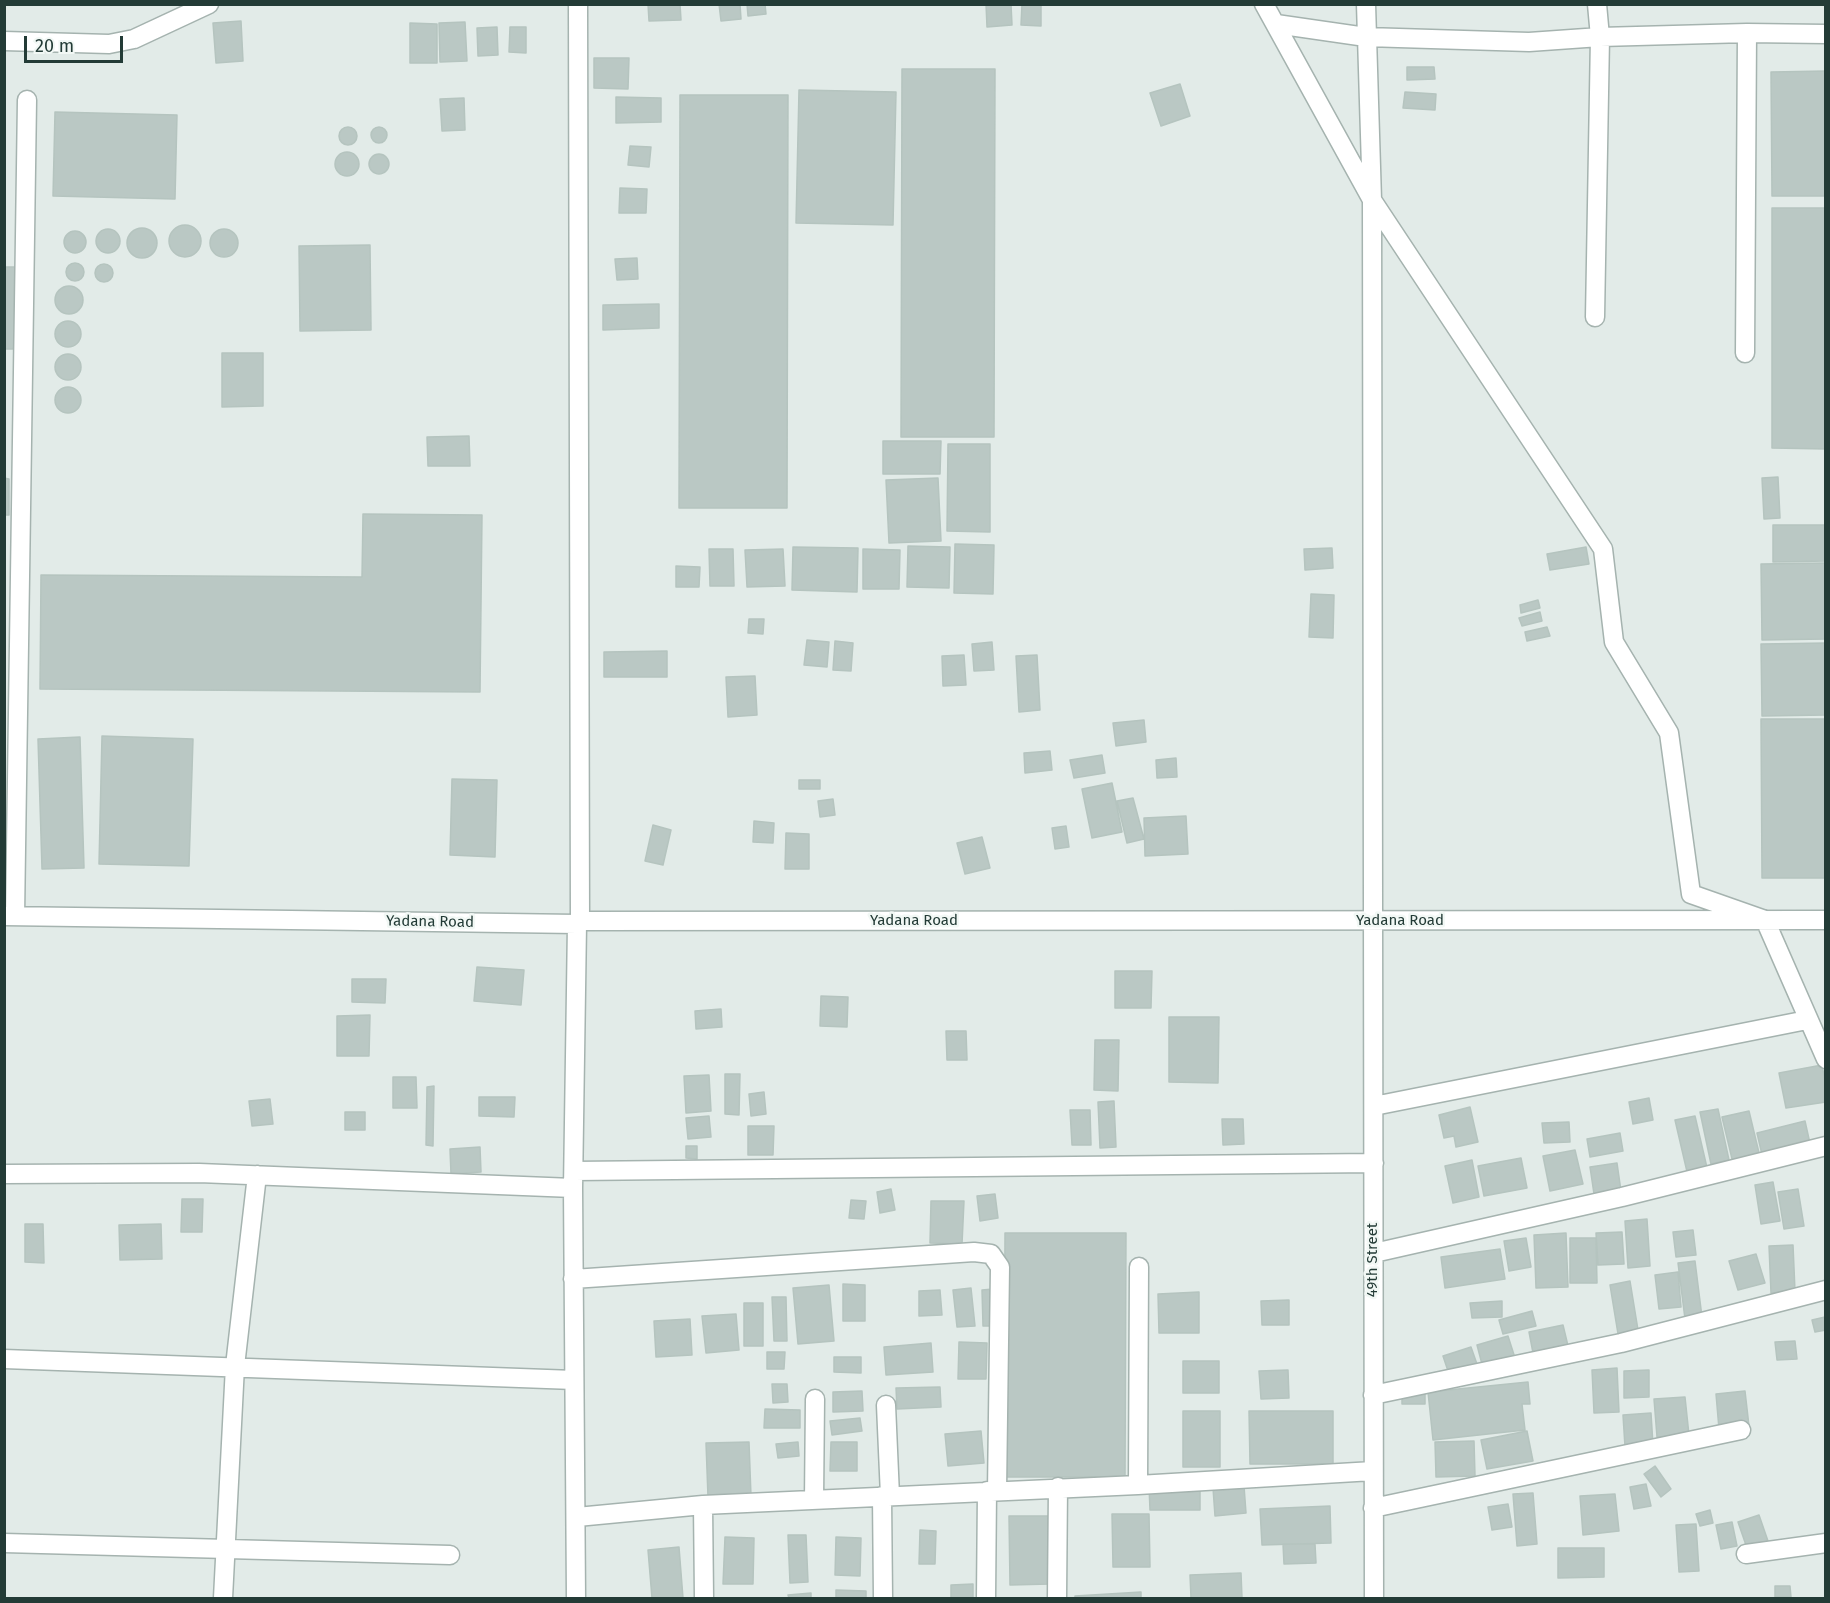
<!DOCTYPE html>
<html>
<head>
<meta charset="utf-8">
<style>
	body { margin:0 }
	#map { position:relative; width:1830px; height:1603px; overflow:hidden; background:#e2ebe8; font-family:"Fira Sans",sans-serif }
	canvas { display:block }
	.frame { position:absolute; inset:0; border:6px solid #233b36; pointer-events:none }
	.scale { position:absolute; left:24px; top:36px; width:99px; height:27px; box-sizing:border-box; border:3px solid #233b36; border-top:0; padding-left:8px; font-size:18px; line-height:21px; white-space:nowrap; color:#233b36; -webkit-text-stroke:4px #f2f8f5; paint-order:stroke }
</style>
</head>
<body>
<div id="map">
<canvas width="1830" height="1603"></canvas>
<div class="frame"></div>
<div class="scale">20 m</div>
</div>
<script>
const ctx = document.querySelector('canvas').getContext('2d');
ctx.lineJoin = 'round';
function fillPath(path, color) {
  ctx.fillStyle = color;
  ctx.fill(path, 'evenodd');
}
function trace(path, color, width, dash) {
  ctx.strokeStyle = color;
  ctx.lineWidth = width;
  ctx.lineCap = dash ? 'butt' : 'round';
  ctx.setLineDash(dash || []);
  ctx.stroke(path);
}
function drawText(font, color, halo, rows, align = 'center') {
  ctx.font = font + ' "Fira Sans",sans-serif';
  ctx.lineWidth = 5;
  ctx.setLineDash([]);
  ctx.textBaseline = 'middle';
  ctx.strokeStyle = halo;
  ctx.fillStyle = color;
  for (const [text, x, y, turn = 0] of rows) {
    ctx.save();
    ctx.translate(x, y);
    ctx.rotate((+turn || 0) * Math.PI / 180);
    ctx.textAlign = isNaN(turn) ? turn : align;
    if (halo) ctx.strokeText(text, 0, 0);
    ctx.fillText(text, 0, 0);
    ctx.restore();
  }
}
const building = new Path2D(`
	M 648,4 L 680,4 L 681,20 L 649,21 Z
	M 719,4 L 740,4 L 741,19 L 721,21 Z
	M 747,4 L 765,4 L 766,14 L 748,16 Z
	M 986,4 L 1011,4 L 1012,25 L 987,27 Z
	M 1022,4 L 1041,4 L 1041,26 L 1021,25 Z
	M 241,21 L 243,61 L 216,63 L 213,23 Z
	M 465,22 L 467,61 L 440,62 L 439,23 Z
	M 410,23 L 437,24 L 437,63 L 410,63 Z
	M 497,27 L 498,55 L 478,56 L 477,28 Z
	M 510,27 L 526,27 L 526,53 L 509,52 Z
	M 594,58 L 629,58 L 628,89 L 594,88 Z
	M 1407,67 L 1434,67 L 1435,79 L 1407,80 Z
	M 902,69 L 995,69 L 994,437 L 901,437 Z
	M 1826,71 L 1826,196 L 1772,196 L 1771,72 Z
	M 1180,84 L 1190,116 L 1161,126 L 1150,93 Z
	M 799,90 L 896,92 L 893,225 L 796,223 Z
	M 1405,92 L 1436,94 L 1435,110 L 1403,108 Z
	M 680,95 L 788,95 L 787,508 L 679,508 Z
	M 616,97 L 661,98 L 661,122 L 616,123 Z
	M 464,98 L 465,130 L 442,131 L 440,99 Z
	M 55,112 L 177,115 L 175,199 L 53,196 Z
	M371 135a8 8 0 1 1 16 0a8 8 0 1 1-16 0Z
	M339 136a9 9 0 1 1 18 0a9 9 0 1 1-18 0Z
	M 630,146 L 651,147 L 649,167 L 628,165 Z
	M335 164a12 12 0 1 1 24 0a12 12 0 1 1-24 0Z
	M369 164a10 10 0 1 1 20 0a10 10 0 1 1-20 0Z
	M 620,188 L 647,189 L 646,213 L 619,213 Z
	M 1772,208 L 1826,208 L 1826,449 L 1772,448 Z
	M169 241a16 16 0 1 1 32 0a16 16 0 1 1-32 0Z
	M127 243a15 15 0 1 1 30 0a15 15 0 1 1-30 0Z
	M210 243a14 14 0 1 1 28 0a14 14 0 1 1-28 0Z
	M96 241a12 12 0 1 1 24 0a12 12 0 1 1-24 0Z
	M64 242a11 11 0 1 1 22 0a11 11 0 1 1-22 0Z
	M 370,245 L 371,330 L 300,331 L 299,246 Z
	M 637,258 L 638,279 L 617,280 L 615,259 Z
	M66 272a9 9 0 1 1 18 0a9 9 0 1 1-18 0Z
	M95 273a9 9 0 1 1 18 0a9 9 0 1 1-18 0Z
	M 4,267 L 18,267 L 18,349 L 4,349 Z
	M55 300a14 14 0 1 1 28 0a14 14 0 1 1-28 0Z
	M 659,304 L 659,328 L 603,330 L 603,305 Z
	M55 334a13 13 0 1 1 26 0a13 13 0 1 1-26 0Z
	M 222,353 L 263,353 L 263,406 L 222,407 Z
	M55 367a13 13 0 1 1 26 0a13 13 0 1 1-26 0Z
	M55 400a13 13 0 1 1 26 0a13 13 0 1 1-26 0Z
	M 469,436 L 470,466 L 428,466 L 427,437 Z
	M 883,441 L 941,441 L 940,474 L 883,474 Z
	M 948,444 L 990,444 L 990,532 L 947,531 Z
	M 1778,477 L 1780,518 L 1764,519 L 1762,478 Z
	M 4,478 L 9,479 L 9,515 L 4,515 Z
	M 938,478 L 941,541 L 889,543 L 886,480 Z
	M 363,514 L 482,515 L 480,692 L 40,689 L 41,575 L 362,577 Z
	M 1773,525 L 1826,525 L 1826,561 L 1773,562 Z
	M 955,544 L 994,545 L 993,594 L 954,593 Z
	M 908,546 L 950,547 L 949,588 L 907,587 Z
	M 793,547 L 858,548 L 857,592 L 792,590 Z
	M 1586,547 L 1589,564 L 1550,570 L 1547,554 Z
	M 1332,548 L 1333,568 L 1305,570 L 1304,549 Z
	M 709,549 L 733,549 L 734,586 L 710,586 Z
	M 783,549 L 785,586 L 747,587 L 745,550 Z
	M 863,549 L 900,550 L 899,589 L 863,589 Z
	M 1826,563 L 1826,639 L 1762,640 L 1761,564 Z
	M 676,566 L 700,567 L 699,587 L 676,587 Z
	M 1311,594 L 1334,595 L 1333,638 L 1309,637 Z
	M 1538,600 L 1540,608 L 1521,613 L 1520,605 Z
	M 1540,612 L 1542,621 L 1522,626 L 1519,618 Z
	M 749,619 L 764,619 L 763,634 L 748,633 Z
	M 1547,627 L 1550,636 L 1527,641 L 1525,632 Z
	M 807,640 L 829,642 L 827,667 L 804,665 Z
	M 835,641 L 853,643 L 851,671 L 833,670 Z
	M 992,642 L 994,670 L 974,671 L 972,644 Z
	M 1826,643 L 1826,715 L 1762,716 L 1761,644 Z
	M 667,651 L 667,677 L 604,677 L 604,652 Z
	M 964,655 L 966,685 L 943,686 L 942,656 Z
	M 1037,655 L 1040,710 L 1019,712 L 1016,656 Z
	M 755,676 L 757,715 L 728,717 L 726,677 Z
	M 1761,719 L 1826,719 L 1826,878 L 1762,878 Z
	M 1144,720 L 1146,742 L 1116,746 L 1113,723 Z
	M 102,736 L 193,739 L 189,866 L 99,864 Z
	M 80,737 L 84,868 L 42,869 L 38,739 Z
	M 1050,751 L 1052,770 L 1025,773 L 1024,753 Z
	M 1102,755 L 1105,773 L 1074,778 L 1070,760 Z
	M 1176,758 L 1177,777 L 1157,778 L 1156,760 Z
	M 452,779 L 497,780 L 495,857 L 450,855 Z
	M 799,780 L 820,780 L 820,789 L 799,789 Z
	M 1112,783 L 1122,832 L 1092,838 L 1082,789 Z
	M 1133,798 L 1144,839 L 1127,843 L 1117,801 Z
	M 833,799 L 835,815 L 820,817 L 818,801 Z
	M 1186,816 L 1188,854 L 1145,856 L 1144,818 Z
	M 754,821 L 774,823 L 773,843 L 753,842 Z
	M 653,825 L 671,830 L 663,865 L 645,861 Z
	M 1066,826 L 1069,847 L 1055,849 L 1052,828 Z
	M 786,833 L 809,834 L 809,869 L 785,869 Z
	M 982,837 L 990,868 L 965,874 L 957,843 Z
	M 477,967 L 524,970 L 521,1005 L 474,1001 Z
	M 1115,971 L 1152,971 L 1151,1008 L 1115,1008 Z
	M 352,979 L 386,979 L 385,1003 L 352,1002 Z
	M 821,996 L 848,997 L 847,1027 L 820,1026 Z
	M 721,1009 L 722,1027 L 696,1029 L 695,1011 Z
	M 370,1015 L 369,1056 L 337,1056 L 337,1016 Z
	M 1169,1017 L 1219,1017 L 1218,1083 L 1169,1082 Z
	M 946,1031 L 966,1031 L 967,1060 L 947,1060 Z
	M 1095,1040 L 1119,1040 L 1118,1091 L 1094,1090 Z
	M 1822,1065 L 1826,1086 L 1826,1102 L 1786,1108 L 1779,1073 Z
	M 725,1074 L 740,1074 L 739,1115 L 725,1114 Z
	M 709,1075 L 711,1111 L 686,1113 L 684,1076 Z
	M 393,1077 L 416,1077 L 417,1108 L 393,1108 Z
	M 434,1086 L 433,1146 L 426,1145 L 427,1087 Z
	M 764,1092 L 766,1114 L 751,1116 L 749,1094 Z
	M 479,1097 L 515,1097 L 514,1117 L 479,1116 Z
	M 1649,1098 L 1653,1120 L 1633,1124 L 1629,1102 Z
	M 270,1099 L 273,1124 L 252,1126 L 249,1101 Z
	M 1114,1101 L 1116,1147 L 1100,1148 L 1098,1102 Z
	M 1470,1107 L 1478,1142 L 1456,1147 L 1454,1136 L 1444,1138 L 1439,1115 Z
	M 1718,1109 L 1729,1160 L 1711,1164 L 1700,1112 Z
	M 1070,1110 L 1090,1110 L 1091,1145 L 1072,1145 Z
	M 1749,1111 L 1760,1157 L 1733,1163 L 1722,1117 Z
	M 345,1112 L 365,1112 L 365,1130 L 345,1130 Z
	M 709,1116 L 711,1137 L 688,1139 L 686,1118 Z
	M 1695,1116 L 1708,1172 L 1688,1176 L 1675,1120 Z
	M 1222,1119 L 1243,1119 L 1244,1144 L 1223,1145 Z
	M 1805,1121 L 1811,1148 L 1763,1159 L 1757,1133 Z
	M 1569,1122 L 1570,1142 L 1544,1143 L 1542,1123 Z
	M 748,1126 L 774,1126 L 773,1155 L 748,1155 Z
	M 1620,1133 L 1623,1151 L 1590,1157 L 1587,1139 Z
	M 686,1146 L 697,1146 L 697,1159 L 686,1158 Z
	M 480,1147 L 481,1172 L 451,1174 L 450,1149 Z
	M 1575,1150 L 1583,1184 L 1550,1191 L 1543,1156 Z
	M 1521,1158 L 1527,1188 L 1484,1196 L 1478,1166 Z
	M 1472,1160 L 1479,1197 L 1453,1203 L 1445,1166 Z
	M 1617,1163 L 1621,1191 L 1594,1194 L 1590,1167 Z
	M 1773,1182 L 1780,1221 L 1761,1224 L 1755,1185 Z
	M 891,1189 L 895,1210 L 880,1213 L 877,1192 Z
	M 1798,1189 L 1804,1226 L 1784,1229 L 1778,1192 Z
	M 995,1194 L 998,1218 L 980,1221 L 977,1196 Z
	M 182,1199 L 203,1199 L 202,1232 L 181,1232 Z
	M 851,1200 L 866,1201 L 864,1219 L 849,1218 Z
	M 931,1201 L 964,1201 L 962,1244 L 930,1243 Z
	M 1647,1219 L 1650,1266 L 1628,1268 L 1625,1221 Z
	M 25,1224 L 43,1224 L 44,1263 L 25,1262 Z
	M 161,1224 L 162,1259 L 120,1260 L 119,1225 Z
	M 1693,1230 L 1696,1255 L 1676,1257 L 1673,1232 Z
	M 1622,1232 L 1624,1264 L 1598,1265 L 1596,1233 Z
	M 1005,1233 L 1126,1233 L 1125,1477 L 1004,1477 Z
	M 1566,1233 L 1568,1287 L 1536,1288 L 1534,1235 Z
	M 1526,1238 L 1531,1267 L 1509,1271 L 1504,1241 Z
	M 1570,1238 L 1596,1238 L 1597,1283 L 1570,1283 Z
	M 1793,1245 L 1795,1291 L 1771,1293 L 1769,1246 Z
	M 1500,1249 L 1505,1279 L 1445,1288 L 1441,1257 Z
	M 1756,1254 L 1765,1283 L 1738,1290 L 1729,1261 Z
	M 1695,1261 L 1702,1317 L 1685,1319 L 1678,1263 Z
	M 1678,1272 L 1681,1307 L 1659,1309 L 1655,1275 Z
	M 1630,1281 L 1639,1336 L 1619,1340 L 1610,1285 Z
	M 843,1284 L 865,1285 L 865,1321 L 843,1321 Z
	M 829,1285 L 834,1341 L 798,1344 L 793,1288 Z
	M 971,1288 L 975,1326 L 957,1327 L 953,1290 Z
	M 993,1289 L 994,1326 L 983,1326 L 982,1290 Z
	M 940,1290 L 942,1315 L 919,1316 L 919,1291 Z
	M 1199,1292 L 1199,1333 L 1159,1333 L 1158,1294 Z
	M 772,1297 L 786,1297 L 787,1341 L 774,1341 Z
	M 1289,1300 L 1289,1325 L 1262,1325 L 1261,1301 Z
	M 1502,1301 L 1502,1317 L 1472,1318 L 1470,1303 Z
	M 744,1303 L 763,1303 L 763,1346 L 744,1346 Z
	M 1532,1311 L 1536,1326 L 1503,1334 L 1499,1320 Z
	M 736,1314 L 739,1350 L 706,1353 L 702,1316 Z
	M 1825,1317 L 1826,1330 L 1815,1332 L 1812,1320 Z
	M 690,1319 L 692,1355 L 656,1357 L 654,1321 Z
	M 1563,1325 L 1569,1350 L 1534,1358 L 1529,1332 Z
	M 1508,1336 L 1515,1358 L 1483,1368 L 1477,1345 Z
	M 1795,1341 L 1797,1359 L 1777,1360 L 1775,1342 Z
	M 959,1342 L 987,1343 L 986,1379 L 958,1379 Z
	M 931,1343 L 933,1372 L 886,1375 L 884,1347 Z
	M 1471,1347 L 1478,1367 L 1450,1377 L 1443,1356 Z
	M 767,1352 L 785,1352 L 784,1369 L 767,1369 Z
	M 834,1357 L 861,1357 L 861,1373 L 834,1372 Z
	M 1183,1361 L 1219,1361 L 1219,1393 L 1183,1393 Z
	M 1617,1368 L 1619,1412 L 1594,1413 L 1592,1370 Z
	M 1288,1370 L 1289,1398 L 1261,1399 L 1259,1371 Z
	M 1649,1370 L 1649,1397 L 1624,1398 L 1624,1371 Z
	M 1528,1382 L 1530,1404 L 1522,1404 L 1525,1430 L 1433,1440 L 1428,1392 Z
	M 772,1384 L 787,1384 L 788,1402 L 773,1403 Z
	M 940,1387 L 941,1407 L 897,1409 L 896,1388 Z
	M 862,1391 L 863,1411 L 833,1412 L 833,1392 Z
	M 1745,1391 L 1749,1426 L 1719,1429 L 1716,1394 Z
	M 1425,1392 L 1425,1404 L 1402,1404 L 1402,1393 Z
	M 1685,1397 L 1689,1435 L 1657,1437 L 1654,1399 Z
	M 765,1409 L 800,1410 L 800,1428 L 764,1428 Z
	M 1183,1411 L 1220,1411 L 1220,1467 L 1183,1467 Z
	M 1249,1411 L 1333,1411 L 1333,1464 L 1250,1464 Z
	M 1651,1413 L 1653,1445 L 1625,1447 L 1623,1415 Z
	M 860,1418 L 862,1431 L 832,1435 L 830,1421 Z
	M 981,1431 L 984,1463 L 948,1466 L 945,1434 Z
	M 1527,1431 L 1533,1461 L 1487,1469 L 1481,1440 Z
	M 1474,1441 L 1475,1476 L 1436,1477 L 1435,1442 Z
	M 749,1442 L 751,1496 L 708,1497 L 706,1443 Z
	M 798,1442 L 799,1456 L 778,1458 L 776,1444 Z
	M 831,1442 L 857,1442 L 857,1471 L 830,1471 Z
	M 1655,1466 L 1671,1489 L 1661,1497 L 1644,1474 Z
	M 1646,1484 L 1651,1506 L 1634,1509 L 1630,1487 Z
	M 1149,1486 L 1200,1487 L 1200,1510 L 1150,1510 Z
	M 1244,1486 L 1246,1513 L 1215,1516 L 1213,1488 Z
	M 1533,1493 L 1537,1544 L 1517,1546 L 1513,1494 Z
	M 1615,1494 L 1619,1531 L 1583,1535 L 1580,1496 Z
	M 1508,1504 L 1512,1527 L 1492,1530 L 1488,1507 Z
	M 1330,1506 L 1331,1543 L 1262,1545 L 1260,1509 Z
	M 1710,1510 L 1713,1523 L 1700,1526 L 1696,1514 Z
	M 1112,1514 L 1149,1514 L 1150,1567 L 1113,1567 Z
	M 1759,1515 L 1769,1544 L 1748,1551 L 1738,1522 Z
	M 1009,1516 L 1049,1516 L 1050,1584 L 1010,1585 Z
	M 1732,1522 L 1737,1546 L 1721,1549 L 1716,1525 Z
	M 1696,1524 L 1699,1571 L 1679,1572 L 1676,1525 Z
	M 920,1530 L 936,1531 L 935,1564 L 919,1564 Z
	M 788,1535 L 806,1535 L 808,1582 L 790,1583 Z
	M 725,1537 L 754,1538 L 753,1584 L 723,1584 Z
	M 836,1537 L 861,1538 L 860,1576 L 835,1575 Z
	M 1283,1544 L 1315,1544 L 1316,1563 L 1284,1564 Z
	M 679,1547 L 683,1598 L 652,1598 L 648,1550 Z
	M 1558,1548 L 1604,1548 L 1604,1577 L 1558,1578 Z
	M 1241,1573 L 1242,1598 L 1191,1598 L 1190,1575 Z
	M 973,1584 L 973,1598 L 951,1598 L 951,1585 Z
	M 1775,1586 L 1790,1586 L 1791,1597 L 1775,1597 Z
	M 836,1590 L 866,1591 L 866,1598 L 836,1598 Z
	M 1141,1592 L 1141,1598 L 1075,1598 L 1075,1596 Z
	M 811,1593 L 811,1598 L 789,1598 L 788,1595 Z`);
const minor = new Path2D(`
	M 578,4 L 580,921
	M 1264,4 L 1372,200 L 1603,549 L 1614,642 L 1669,733 L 1691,894 L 1765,920 L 1826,1059
	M 1366,4 L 1372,200 L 1374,1598
	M 1276,24 L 1366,37 L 1529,42 L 1600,37 L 1747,33 L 1826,34
	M 4,41 L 109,44 L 134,39 L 209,4
	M 1595,317 L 1600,37 L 1597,4
	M 1745,353 L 1747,33
	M 4,916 L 577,924 L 580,921 L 1826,920
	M 15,916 L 27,100
	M 1374,1106 L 1807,1020
	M 574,1171 L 1374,1163
	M 4,1174 L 199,1173 L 573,1188
	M 1374,1253 L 1622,1197 L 1826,1146
	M 573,1279 L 974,1252 L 991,1254 L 1000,1267 L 997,1491
	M 4,1359 L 574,1380
	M 1373,1395 L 1621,1343 L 1826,1290
	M 886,1405 L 890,1496
	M 1138,1485 L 1139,1267
	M 882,1496 L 883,1598
	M 814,1500 L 815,1399
	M 703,1505 L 704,1598
	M 1373,1508 L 1741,1430
	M 577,1517 L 703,1505 L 1138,1485 L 1373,1471
	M 4,1543 L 450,1555
	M 1746,1554 L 1826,1543
	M 223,1598 L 235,1366 L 257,1175
	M 576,1598 L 573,1188 L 577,924
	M 986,1598 L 987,1491
	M 1057,1598 L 1058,1487`);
const streetNames = [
	["Yadana Road",914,921],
	["Yadana Road",1400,921],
	["Yadana Road",430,922,1],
	["49th Street",1373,1260,-90]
];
fillPath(building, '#bac8c4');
trace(building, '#b5c4bf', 1.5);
trace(minor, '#a5b3af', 21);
trace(minor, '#fff', 18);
drawText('15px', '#233b36', '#f2f8f5', streetNames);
</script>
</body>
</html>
